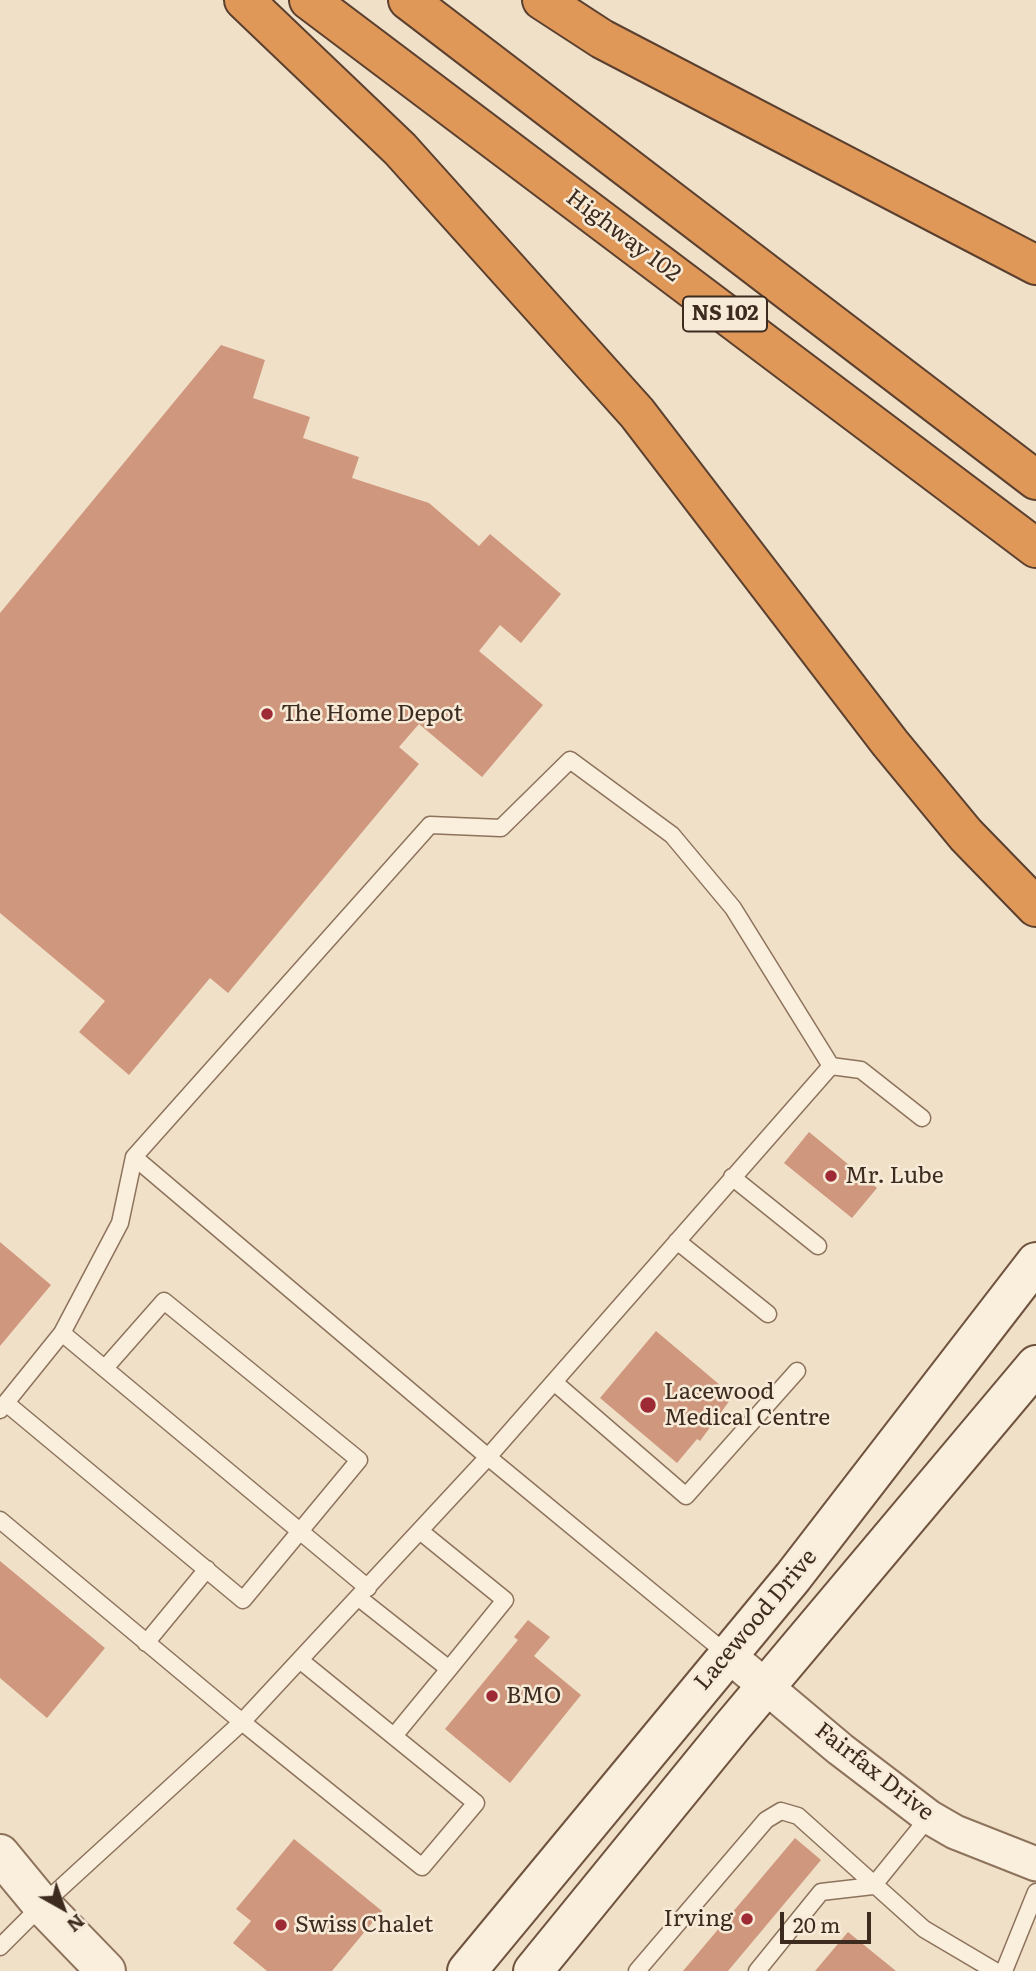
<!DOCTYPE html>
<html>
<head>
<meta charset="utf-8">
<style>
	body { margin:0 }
	#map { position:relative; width:1036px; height:1971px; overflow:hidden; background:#f0e0c8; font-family:Literata,serif }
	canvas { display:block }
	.north { position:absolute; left:28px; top:1873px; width:70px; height:70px; -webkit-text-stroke:5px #f7ebd8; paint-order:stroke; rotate:140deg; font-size:19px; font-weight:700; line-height:28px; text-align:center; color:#3d2b20 }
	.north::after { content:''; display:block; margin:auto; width:24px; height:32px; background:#3d2b20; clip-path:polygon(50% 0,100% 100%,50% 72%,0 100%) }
	.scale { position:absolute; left:780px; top:1912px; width:91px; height:32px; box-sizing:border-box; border:4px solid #3d2b20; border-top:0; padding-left:9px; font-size:21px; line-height:24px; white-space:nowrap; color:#3d2b20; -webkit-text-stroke:5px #f7ebd8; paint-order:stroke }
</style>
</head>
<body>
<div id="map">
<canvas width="1036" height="1971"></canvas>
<div class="north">N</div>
<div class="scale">20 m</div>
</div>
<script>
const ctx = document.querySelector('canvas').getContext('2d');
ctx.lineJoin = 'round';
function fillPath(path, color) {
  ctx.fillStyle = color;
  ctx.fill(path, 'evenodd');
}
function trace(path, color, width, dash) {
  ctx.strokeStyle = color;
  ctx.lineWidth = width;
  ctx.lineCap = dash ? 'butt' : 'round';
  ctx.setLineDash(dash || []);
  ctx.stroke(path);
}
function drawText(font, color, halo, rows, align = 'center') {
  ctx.font = font + ' Literata,serif';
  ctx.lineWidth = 5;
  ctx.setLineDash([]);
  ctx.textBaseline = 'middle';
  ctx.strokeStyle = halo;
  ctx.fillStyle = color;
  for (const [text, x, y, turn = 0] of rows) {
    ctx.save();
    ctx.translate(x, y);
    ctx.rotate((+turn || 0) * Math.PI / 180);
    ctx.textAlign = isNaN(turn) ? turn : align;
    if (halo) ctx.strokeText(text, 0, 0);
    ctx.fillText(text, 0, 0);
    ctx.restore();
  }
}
const building = new Path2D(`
	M 221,345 L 265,360 L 253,398 L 310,417 L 303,438 L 359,457 L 352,478 L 429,503 L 479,546 L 490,534 L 561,594 L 521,643 L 500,625 L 479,651 L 543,705 L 482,777 L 419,724 L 399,747 L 419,764 L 228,993 L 210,978 L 129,1075 L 79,1032 L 105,1001 L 0,913 L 0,613 Z
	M 809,1132 L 877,1188 L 852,1218 L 784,1163 Z
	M 0,1242 L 51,1285 L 0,1346 Z
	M 656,1331 L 733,1396 L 700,1441 L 697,1439 L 677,1463 L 600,1398 Z
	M 0,1561 L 105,1648 L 47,1718 L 0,1678 Z
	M 528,1620 L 550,1637 L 534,1656 L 581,1695 L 510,1783 L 445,1729 L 518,1640 L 514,1637 Z
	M 795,1838 L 821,1860 L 728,1971 L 683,1971 Z
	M 294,1839 L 382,1911 L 332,1971 L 267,1971 L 233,1943 L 251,1921 L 236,1909 Z
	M 848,1932 L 896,1971 L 815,1971 Z`);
const service = new Path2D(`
	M 831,1066 L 861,1070 L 922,1118
	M 732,1177 L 818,1246
	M 677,1241 L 768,1314
	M 62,1333 L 368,1588
	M 554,1382 L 686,1496 L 797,1371
	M 6,1403 L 243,1600 L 359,1460 L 164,1301 L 105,1368
	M 0,1410 L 62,1333 L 120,1223 L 134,1157
	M 0,1520 L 242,1722 L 42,1905 L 0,1947
	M 359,1598 L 449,1669 L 505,1600 L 420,1531
	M 146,1643 L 207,1569
	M 301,1661 L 476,1803 L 422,1867 L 242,1722 L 488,1457 L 831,1066 L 733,908 L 672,835 L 570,760 L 501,828 L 430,825 L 134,1157 L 488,1457 L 727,1654
	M 394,1736 L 449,1669
	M 637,1971 L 766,1820 L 781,1811 L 798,1816 L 924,1929 L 995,1971
	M 757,1971 L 821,1892 L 873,1886 L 929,1817
	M 1004,1971 L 1036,1892`);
const minor = new Path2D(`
	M 727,1654 L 840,1749 L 929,1817 L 955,1832 L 1036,1864`);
const tertiary = new Path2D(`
	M 0,1854 L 42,1905 L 106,1971`);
const secondary = new Path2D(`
	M 467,1971 L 793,1577 L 1036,1262
	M 533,1971 L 731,1728 L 1036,1365`);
const motorway = new Path2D(`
	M 244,0 L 400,149 L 637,413 L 890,743 L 966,835 L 1036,907
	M 309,0 L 1036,548
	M 408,0 L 1036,480
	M 542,0 L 602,39 L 1036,265`);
const markers = [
	[267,714,7,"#9e2a35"],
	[831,1176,7,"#9e2a35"],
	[648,1405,9,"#9e2a35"],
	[492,1696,7,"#9e2a35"],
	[747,1919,7,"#9e2a35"],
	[281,1925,7,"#9e2a35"]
];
const shields = [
	[725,314,84]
];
const shieldNames = [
	["NS 102",725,314]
];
const streetNames = [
	["Highway 102",623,236,37],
	["Lacewood Drive",756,1620,-50],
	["Fairfax Drive",874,1772,38]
];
const poiNames = [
	["The Home Depot",281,714],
	["Mr. Lube",845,1176],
	["Lacewood",664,1392],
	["Medical Centre",664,1418],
	["BMO",506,1696],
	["Irving",733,1919,"right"],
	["Swiss Chalet",295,1925]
];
fillPath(building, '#cf977d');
trace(service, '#8d725c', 19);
trace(minor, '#8d725c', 37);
trace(tertiary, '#8d725c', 42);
trace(secondary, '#6f533f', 42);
trace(motorway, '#5b4030', 42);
trace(service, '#faeedc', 16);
trace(minor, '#faeedc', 33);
trace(tertiary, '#faeedc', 38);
trace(secondary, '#faeedc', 38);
trace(motorway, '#e09858', 38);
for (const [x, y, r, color] of markers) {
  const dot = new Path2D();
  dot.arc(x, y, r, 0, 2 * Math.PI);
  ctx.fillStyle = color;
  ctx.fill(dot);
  trace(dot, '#f7ebd8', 2.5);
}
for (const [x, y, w] of shields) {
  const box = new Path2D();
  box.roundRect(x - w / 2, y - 17.5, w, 35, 5);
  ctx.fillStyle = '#f7ebd8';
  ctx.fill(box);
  trace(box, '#3d2b20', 2);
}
drawText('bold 21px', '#3d2b20', null, shieldNames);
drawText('23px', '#3d2b20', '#f7ebd8', streetNames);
drawText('23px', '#3d2b20', '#f7ebd8', poiNames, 'left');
</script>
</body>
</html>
